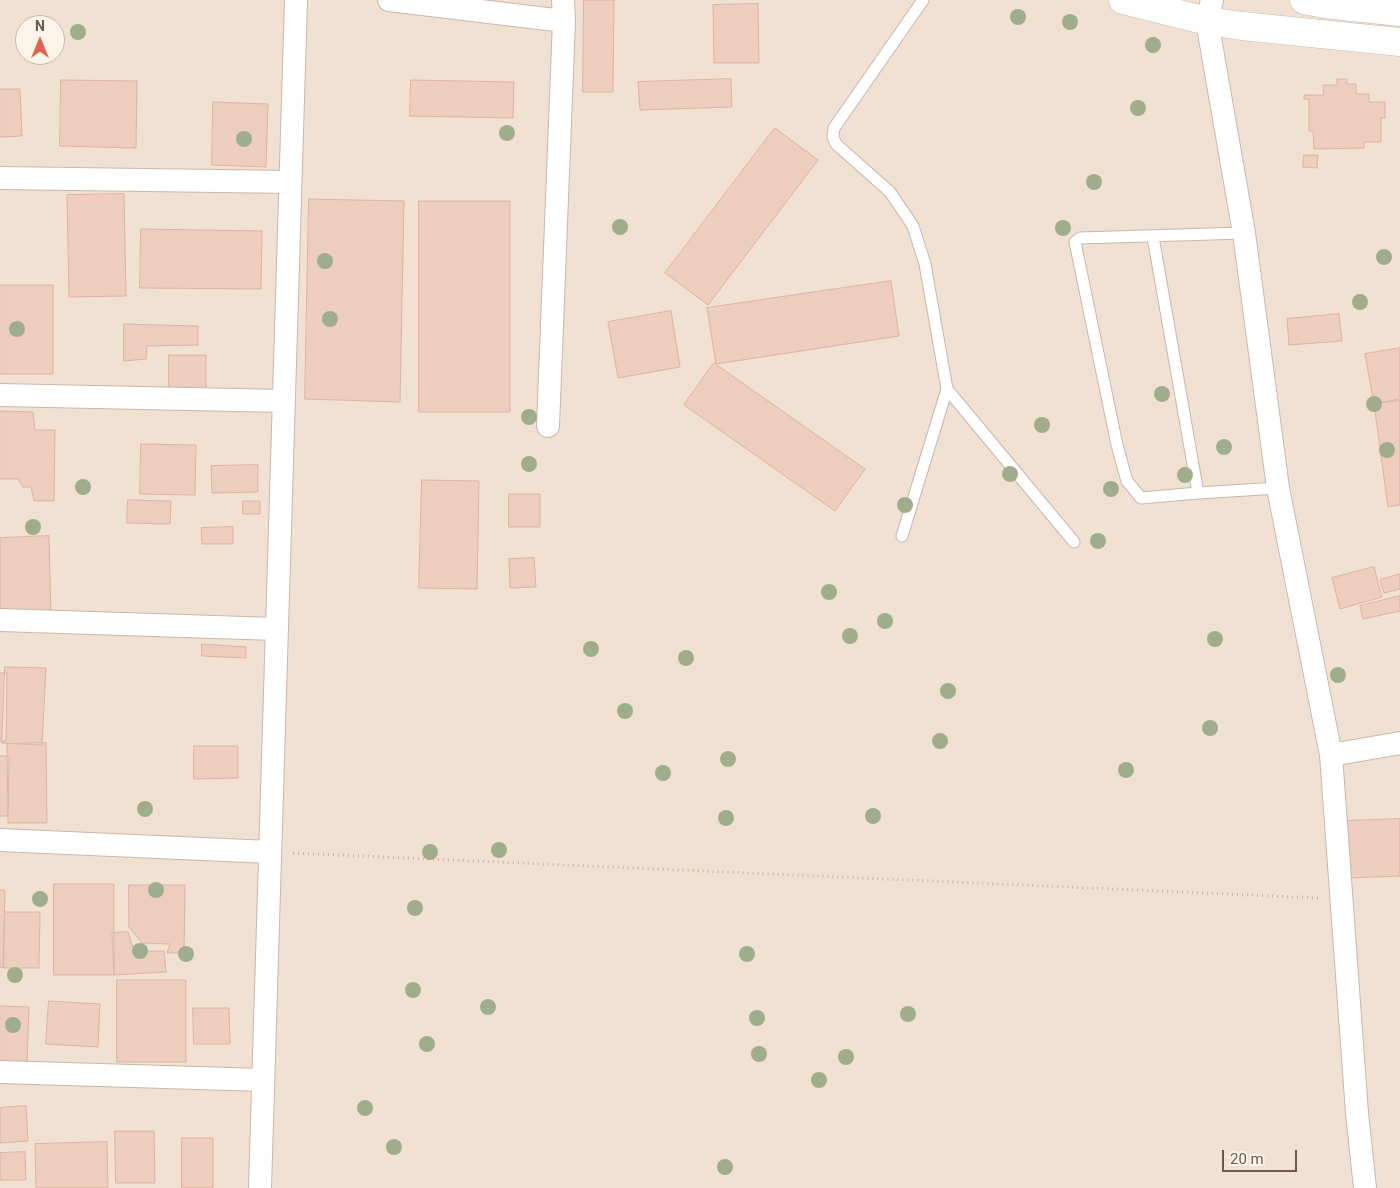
<!DOCTYPE html>
<html>
<head>
<meta charset="utf-8">
<style>
	body { margin:0 }
	#map { position:relative; width:1400px; height:1188px; overflow:hidden; background:#faf0e4; font-family:Roboto,sans-serif }
	canvas { display:block }
	.north { position:absolute; left:15px; top:15px; width:50px; height:50px; box-sizing:border-box; background:#fdf4ea; border:1px solid #c5b5ab; border-radius:50%; rotate:0deg; font-size:14px; font-weight:700; line-height:20px; text-align:center; color:#70564c }
	.north::after { content:''; display:block; margin:auto; width:18px; height:22px; background:#db6652; clip-path:polygon(50% 0,100% 100%,50% 72%,0 100%) }
	.scale { position:absolute; left:1222px; top:1150px; width:75px; height:22px; box-sizing:border-box; border:2px solid #70564c; border-top:0; padding-left:6px; font-size:15px; line-height:18px; white-space:nowrap; color:#70564c; -webkit-text-stroke:4px #fdf4ea; paint-order:stroke }
</style>
</head>
<body>
<div id="map">
<canvas width="1400" height="1188"></canvas>
<div class="north">N</div>
<div class="scale">20 m</div>
</div>
<script>
const ctx = document.querySelector('canvas').getContext('2d');
ctx.lineJoin = 'round';
function fillPath(path, color) {
  ctx.fillStyle = color;
  ctx.fill(path, 'evenodd');
}
function trace(path, color, width, dash) {
  ctx.strokeStyle = color;
  ctx.lineWidth = width;
  ctx.lineCap = dash ? 'butt' : 'round';
  ctx.setLineDash(dash || []);
  ctx.stroke(path);
}
const residential = new Path2D(`
	M 0,0 L 1400,0 L 1400,1188 L 0,1188 ZM 25,25 L 55,25 L 55,55 L 25,55 Z`);
const building = new Path2D(`
	M 584,0 L 614,0 L 613,92 L 583,92 Z
	M 758,4 L 759,63 L 714,63 L 713,5 Z
	M 731,79 L 732,107 L 640,110 L 638,82 Z
	M 1337,79 L 1347,79 L 1347,84 L 1356,84 L 1356,94 L 1369,94 L 1369,102 L 1385,102 L 1385,118 L 1381,118 L 1381,142 L 1364,142 L 1364,148 L 1314,149 L 1313,131 L 1309,131 L 1309,99 L 1304,99 L 1304,95 L 1324,95 L 1323,85 L 1337,85 Z
	M 61,80 L 137,81 L 136,148 L 60,146 Z
	M 411,80 L 514,82 L 513,118 L 410,116 Z
	M 0,89 L 20,89 L 22,136 L 0,137 Z
	M 213,102 L 268,104 L 266,167 L 212,165 Z
	M 775,128 L 818,160 L 708,305 L 665,273 Z
	M 1304,155 L 1318,155 L 1317,168 L 1303,167 Z
	M 124,194 L 126,296 L 69,297 L 67,195 Z
	M 309,199 L 404,201 L 400,402 L 305,399 Z
	M 419,201 L 510,201 L 510,412 L 419,412 Z
	M 141,229 L 262,231 L 261,289 L 140,288 Z
	M 891,281 L 899,336 L 716,364 L 707,308 Z
	M 0,285 L 53,285 L 53,374 L 0,374 Z
	M 671,311 L 680,367 L 618,378 L 608,322 Z
	M 1339,314 L 1342,341 L 1289,345 L 1287,319 Z
	M 124,324 L 198,326 L 198,345 L 147,346 L 146,359 L 124,361 Z
	M 1400,348 L 1400,399 L 1374,404 L 1365,354 Z
	M 169,355 L 206,355 L 206,395 L 169,395 Z
	M 714,363 L 865,469 L 835,511 L 684,405 Z
	M 1400,401 L 1400,505 L 1388,507 L 1374,404 Z
	M 0,411 L 33,412 L 35,430 L 55,430 L 54,501 L 34,501 L 31,487 L 23,487 L 18,479 L 0,479 Z
	M 141,444 L 196,445 L 195,495 L 140,494 Z
	M 258,465 L 258,492 L 212,493 L 211,466 Z
	M 422,480 L 479,481 L 477,589 L 419,588 Z
	M 509,494 L 540,494 L 540,527 L 509,527 Z
	M 128,500 L 171,501 L 170,524 L 127,523 Z
	M 243,501 L 260,501 L 260,514 L 243,514 Z
	M 233,527 L 233,544 L 202,544 L 201,528 Z
	M 49,536 L 51,617 L 0,618 L 0,538 Z
	M 534,558 L 536,587 L 510,588 L 509,559 Z
	M 1374,567 L 1382,597 L 1340,609 L 1332,578 Z
	M 1400,574 L 1400,589 L 1384,593 L 1380,580 Z
	M 1400,596 L 1400,611 L 1363,619 L 1360,606 Z
	M 202,644 L 246,647 L 246,658 L 202,656 Z
	M 5,667 L 46,668 L 42,745 L 2,743 Z
	M 0,673 L 7,673 L 6,741 L 0,741 Z
	M 46,743 L 47,823 L 8,823 L 7,744 Z
	M 194,746 L 238,746 L 238,778 L 194,779 Z
	M 0,756 L 9,756 L 8,816 L 0,816 Z
	M 1400,819 L 1400,876 L 1349,878 L 1347,821 Z
	M 54,884 L 114,884 L 114,975 L 54,975 Z
	M 129,885 L 185,885 L 184,953 L 167,953 L 170,944 L 142,943 L 129,927 Z
	M 0,890 L 5,890 L 3,968 L 0,967 Z
	M 5,912 L 40,912 L 39,968 L 4,968 Z
	M 128,932 L 134,951 L 164,951 L 166,972 L 114,975 L 112,933 Z
	M 117,980 L 186,980 L 186,1062 L 117,1062 Z
	M 49,1001 L 100,1004 L 98,1047 L 46,1044 Z
	M 0,1006 L 29,1007 L 27,1065 L 0,1064 Z
	M 193,1008 L 229,1008 L 230,1044 L 194,1044 Z
	M 26,1106 L 28,1141 L 0,1143 L 0,1108 Z
	M 115,1131 L 154,1131 L 155,1183 L 116,1183 Z
	M 182,1138 L 213,1138 L 213,1188 L 182,1188 Z
	M 107,1142 L 108,1188 L 36,1188 L 35,1144 Z
	M 25,1152 L 26,1180 L 0,1180 L 0,1153 Z`);
const path = new Path2D(`
	M 293,853 L 1318,898`);
const lane = new Path2D(`
	M 1153,237 L 1198,493 L 1278,488
	M 947,389 L 1074,542
	M 1198,493 L 1141,498 L 1127,481 L 1117,445 L 1075,242 L 1080,238 L 1244,233
	M 902,536 L 947,389 L 925,264 L 913,226 L 890,192 L 836,144 L 833,137 L 834,128 L 923,0`);
const street = new Path2D(`
	M 389,0 L 564,21
	M 1212,0 L 1207,21 L 1244,233 L 1278,488 L 1331,755 L 1357,1113 L 1365,1188
	M 0,178 L 290,182
	M 0,395 L 283,401
	M 548,426 L 564,21 L 563,0
	M 0,620 L 276,629
	M 1331,755 L 1400,743
	M 0,840 L 270,852
	M 0,1072 L 263,1080
	M 260,1188 L 296,0`);
const secondary = new Path2D(`
	M 1123,0 L 1207,21 L 1242,26 L 1400,42
	M 1304,0 L 1325,4 L 1400,12`);
const trees = [
	[1018,17],
	[1070,22],
	[78,32],
	[1153,45],
	[1138,108],
	[507,133],
	[244,139],
	[1094,182],
	[620,227],
	[1063,228],
	[1384,257],
	[325,261],
	[1360,302],
	[330,319],
	[17,329],
	[1162,394],
	[1374,404],
	[529,417],
	[1042,425],
	[1224,447],
	[1387,450],
	[529,464],
	[1010,474],
	[1185,475],
	[83,487],
	[1111,489],
	[905,505],
	[33,527],
	[1098,541],
	[829,592],
	[885,621],
	[850,636],
	[1215,639],
	[591,649],
	[686,658],
	[1338,675],
	[948,691],
	[625,711],
	[1210,728],
	[940,741],
	[728,759],
	[1126,770],
	[663,773],
	[145,809],
	[873,816],
	[726,818],
	[499,850],
	[430,852],
	[156,890],
	[40,899],
	[415,908],
	[140,951],
	[186,954],
	[747,954],
	[15,975],
	[413,990],
	[488,1007],
	[908,1014],
	[757,1018],
	[13,1025],
	[427,1044],
	[759,1054],
	[846,1057],
	[819,1080],
	[365,1108],
	[394,1147],
	[725,1167]
];
fillPath(residential, '#f1e1d3');
fillPath(building, '#edcdbe');
trace(building, '#dfb39f', 1);
trace(lane, '#cab7ab', 13);
trace(street, '#cab7ab', 24);
trace(secondary, '#cfb9ac', 29);
trace(path, '#d2b0a1', 3, [1, 4]);
trace(lane, '#fff', 11);
trace(street, '#fff', 22);
trace(secondary, '#fff', 28);
ctx.fillStyle = '#a0ad8c';
for (const [x, y] of trees) {
  ctx.beginPath();
  ctx.arc(x, y, 8, 0, 2 * Math.PI);
  ctx.fill();
}
</script>
</body>
</html>
